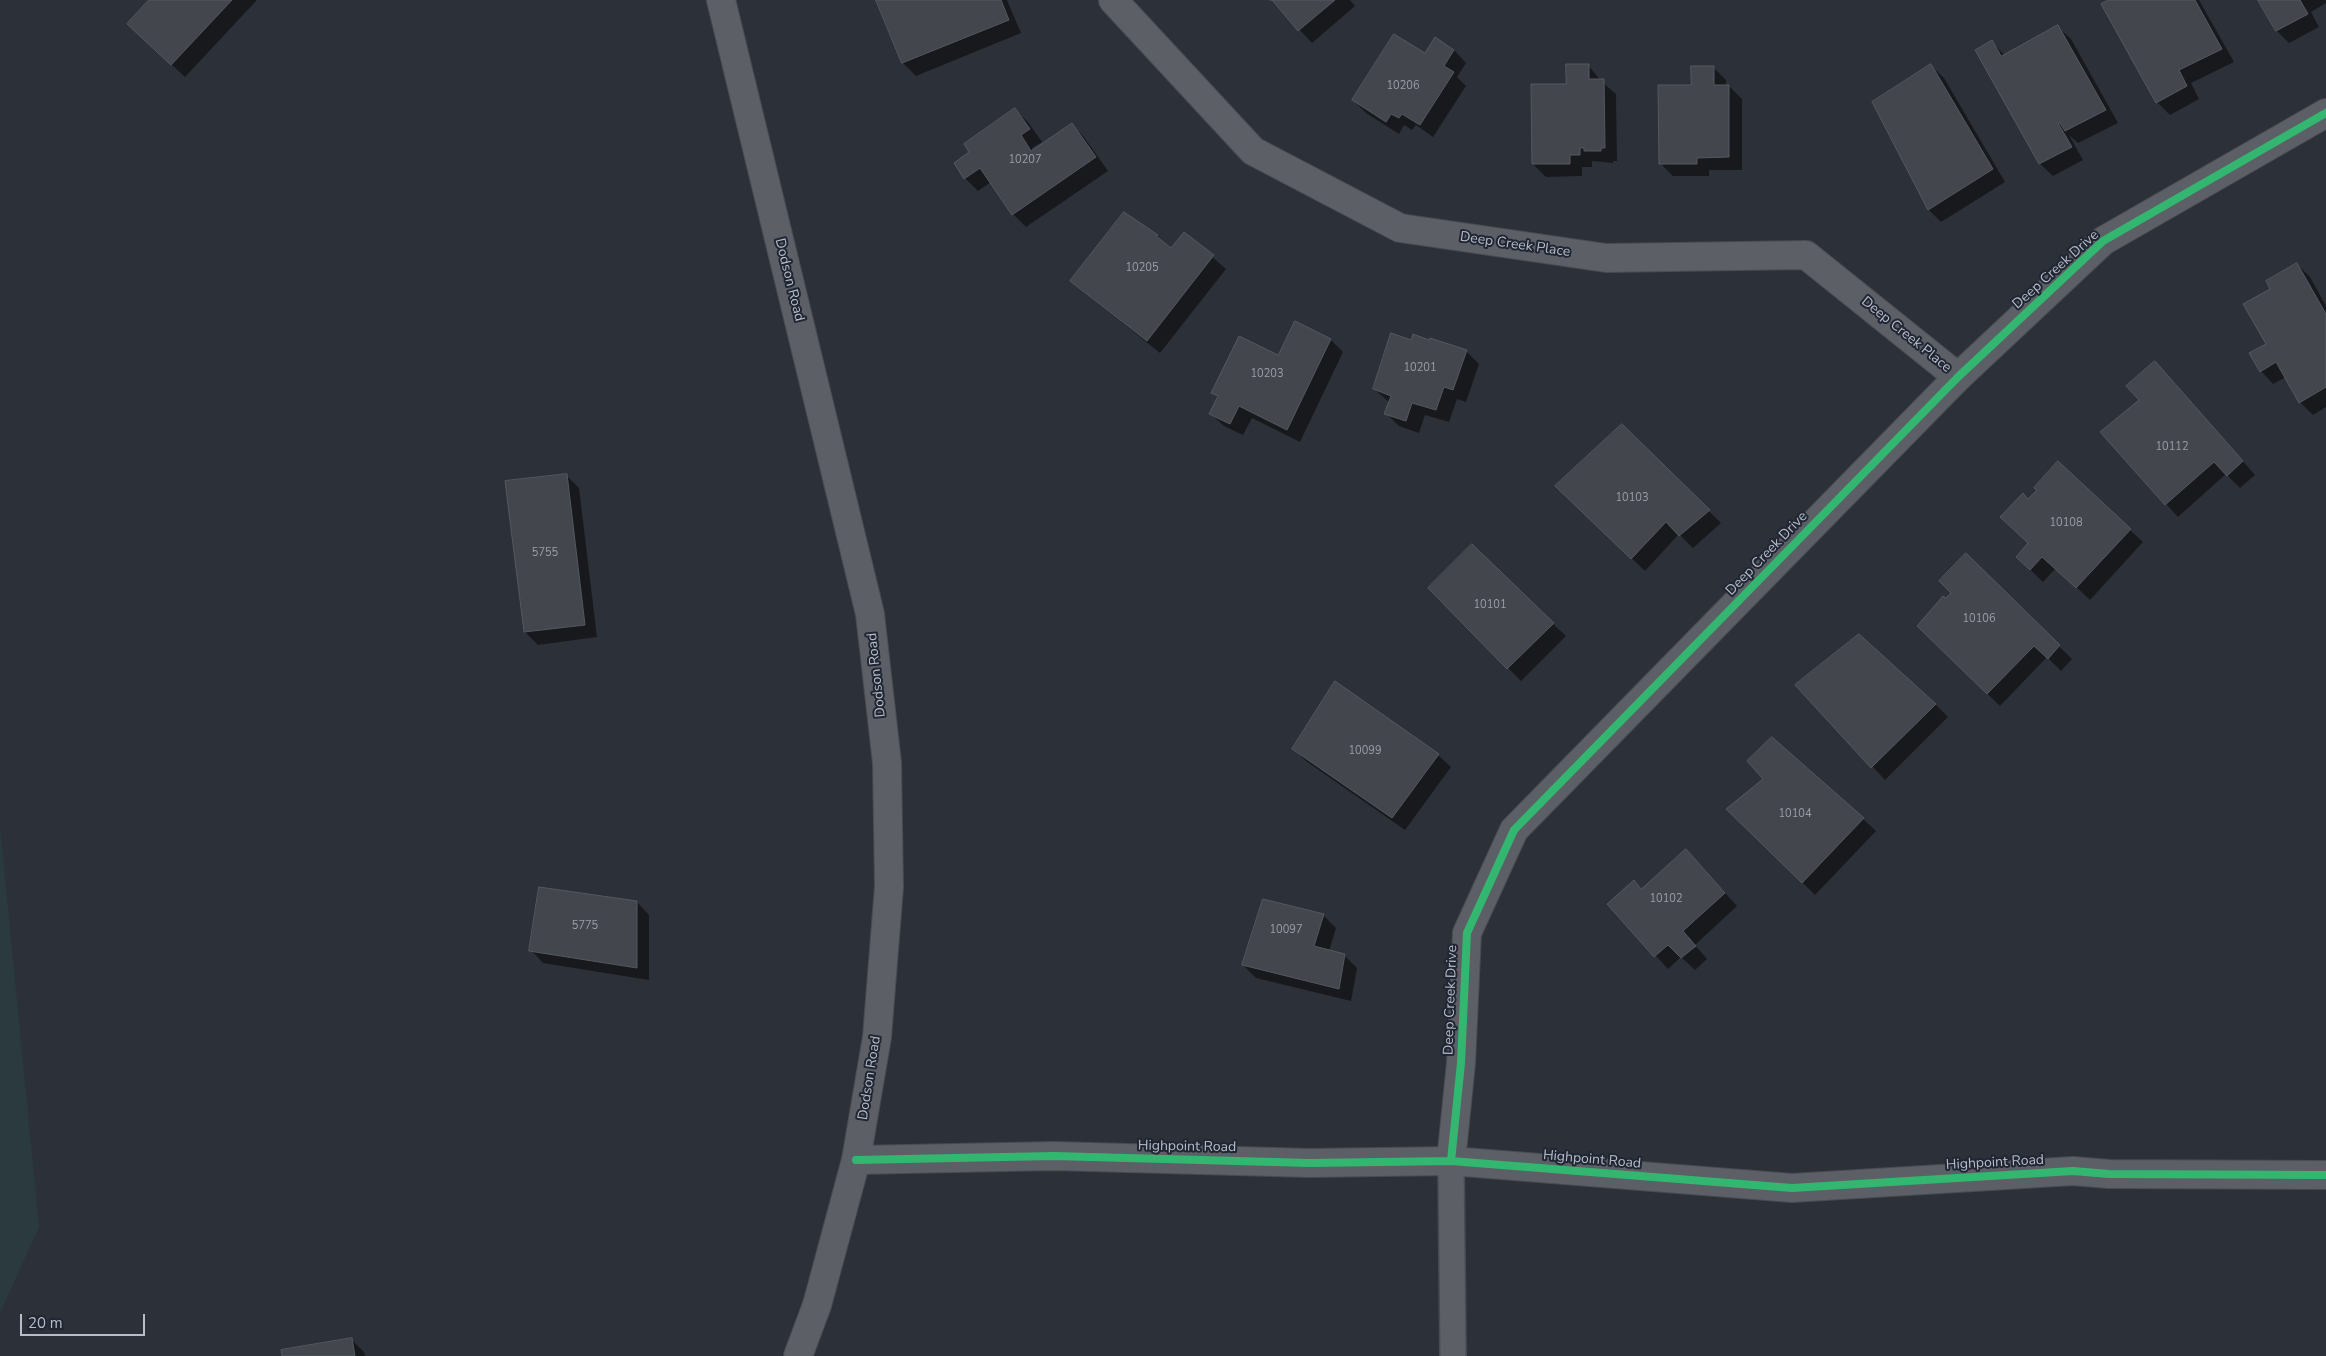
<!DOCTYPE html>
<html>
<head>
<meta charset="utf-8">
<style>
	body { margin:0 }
	#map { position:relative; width:2326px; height:1356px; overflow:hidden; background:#2c3038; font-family:"Nunito Sans",sans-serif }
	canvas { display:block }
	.scale { position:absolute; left:20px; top:1314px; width:125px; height:22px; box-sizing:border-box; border:2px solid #b7bcc8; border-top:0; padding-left:6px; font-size:15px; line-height:18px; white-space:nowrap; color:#b7bcc8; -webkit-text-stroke:4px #202633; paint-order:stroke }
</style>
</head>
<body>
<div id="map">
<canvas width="2326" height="1356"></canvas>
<div class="scale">20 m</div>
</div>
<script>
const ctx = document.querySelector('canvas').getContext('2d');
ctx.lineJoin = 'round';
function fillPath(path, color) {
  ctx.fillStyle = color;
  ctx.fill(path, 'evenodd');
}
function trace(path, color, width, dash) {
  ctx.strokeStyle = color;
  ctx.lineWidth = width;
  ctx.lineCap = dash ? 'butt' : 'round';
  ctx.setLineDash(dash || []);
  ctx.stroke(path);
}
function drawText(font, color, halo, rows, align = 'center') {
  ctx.font = font + ' "Nunito Sans",sans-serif';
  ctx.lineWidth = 4;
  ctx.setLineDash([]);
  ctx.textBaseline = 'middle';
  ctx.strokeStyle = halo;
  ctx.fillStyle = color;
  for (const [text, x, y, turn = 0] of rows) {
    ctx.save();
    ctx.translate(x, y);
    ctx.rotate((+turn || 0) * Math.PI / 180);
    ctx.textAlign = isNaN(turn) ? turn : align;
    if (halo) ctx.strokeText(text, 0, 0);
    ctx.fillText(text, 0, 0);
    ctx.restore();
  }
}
const green = new Path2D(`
	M 0,827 L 39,1227 L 0,1313 Z`);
const shadow = new Path2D(`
	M 150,0 L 257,0 L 185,77 L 141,36 Z
	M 878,0 L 1007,0 L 1021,33 L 916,76 L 903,63 Z
	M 1272,0 L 1350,0 L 1355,6 L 1312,43 Z
	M 2111,0 L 2199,0 L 2234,62 L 2191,83 L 2199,99 L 2170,115 L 2157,102 Z
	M 2260,0 L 2326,0 L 2326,3 L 2311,12 L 2319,27 L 2289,43 L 2277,31 Z
	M 2058,27 L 2071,39 L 2118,123 L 2078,143 L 2069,135 L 2083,160 L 2053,176 L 2040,164 L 1977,50 L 1991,41 L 2005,56 Z
	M 1454,50 L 1466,63 L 1457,77 L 1466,86 L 1433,137 L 1416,125 L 1412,130 L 1404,125 L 1399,134 L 1366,113 L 1353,100 L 1425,55 Z
	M 1588,65 L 1601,81 L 1616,94 L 1617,161 L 1613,161 L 1613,163 L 1592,161 L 1592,167 L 1582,167 L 1582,176 L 1546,177 L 1533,164 L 1567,85 Z
	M 1931,66 L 1944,78 L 2005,182 L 1941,222 L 1929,210 L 1874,103 Z
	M 1713,67 L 1726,80 L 1726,86 L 1729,86 L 1742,99 L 1742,170 L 1709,170 L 1709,176 L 1673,176 L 1660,163 L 1692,86 Z
	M 1015,110 L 1028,122 L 1042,142 L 1032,148 L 1034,151 L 1072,124 L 1084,137 L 1108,171 L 1026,227 L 1013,214 L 991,182 L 978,191 L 965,178 L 955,163 L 971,152 Z
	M 1125,214 L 1157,236 L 1171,250 L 1185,234 L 1226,269 L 1160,353 L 1085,293 L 1072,281 Z
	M 2297,264 L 2310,277 L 2326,306 L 2326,407 L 2313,415 L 2300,402 L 2286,377 L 2273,384 L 2261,371 L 2267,345 L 2272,290 Z
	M 1331,340 L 1343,352 L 1300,442 L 1252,418 L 1243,435 L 1224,426 L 1211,414 L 1219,398 L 1213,393 L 1279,357 Z
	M 1412,342 L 1466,351 L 1479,364 L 1466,402 L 1457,399 L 1449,422 L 1425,415 L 1419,433 L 1399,426 L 1386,413 L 1390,403 L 1374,389 Z
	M 2167,375 L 2255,475 L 2240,488 L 2226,474 L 2178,517 L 2166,504 Z
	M 1622,425 L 1721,523 L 1693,548 L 1679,534 L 1645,571 L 1569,498 Z
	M 566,475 L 579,488 L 597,637 L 538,645 L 525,632 L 507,482 Z
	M 2038,490 L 2130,530 L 2143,542 L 2090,600 L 2056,568 L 2043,582 L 2017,557 L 2030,544 L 2029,500 Z
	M 1966,555 L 2072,659 L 2061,671 L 2047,657 L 2000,706 L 1931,639 L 1953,593 Z
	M 1430,588 L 1553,624 L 1566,636 L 1521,681 Z
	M 1797,685 L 1935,704 L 1948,717 L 1885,780 Z
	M 1293,749 L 1438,755 L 1451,767 L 1405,830 L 1306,761 Z
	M 1728,809 L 1863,819 L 1876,831 L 1815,895 Z
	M 1698,863 L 1737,906 L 1695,945 L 1707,959 L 1695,970 L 1681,957 L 1668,969 L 1609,904 Z
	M 637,902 L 649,915 L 649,980 L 543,963 L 531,950 Z
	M 1323,915 L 1336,928 L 1329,951 L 1344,955 L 1357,968 L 1351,1001 L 1256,978 L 1243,965 Z
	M 351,1339 L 364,1352 L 365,1356 L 283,1356 Z`);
const building = new Path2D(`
	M 149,0 L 232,0 L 171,65 L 127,24 Z
	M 876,0 L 1001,0 L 1009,20 L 902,63 Z
	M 1270,0 L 1335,0 L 1298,31 L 1272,0 Z
	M 2109,0 L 2195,0 L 2222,49 L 2179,70 L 2187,86 L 2156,103 L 2101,4 Z
	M 2258,0 L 2300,0 L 2308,14 L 2276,31 Z
	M 2058,25 L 2106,110 L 2065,131 L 2060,123 L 2058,123 L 2072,147 L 2039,164 L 1975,50 L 1992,40 L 2001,56 Z
	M 1394,34 L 1425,53 L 1435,37 L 1454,50 L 1444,66 L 1454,72 L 1420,125 L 1402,114 L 1399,118 L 1391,114 L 1386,122 L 1352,100 Z
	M 1566,64 L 1589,64 L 1589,79 L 1604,79 L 1605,148 L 1601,148 L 1601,151 L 1584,151 L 1584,148 L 1580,148 L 1580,155 L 1570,155 L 1570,164 L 1532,164 L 1531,84 L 1566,84 Z
	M 1931,64 L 1993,169 L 1928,210 L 1872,102 Z
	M 1691,66 L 1714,66 L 1714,85 L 1729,85 L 1729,157 L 1697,158 L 1697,164 L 1659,164 L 1658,85 L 1691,85 Z
	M 1015,108 L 1030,129 L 1021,135 L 1031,151 L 1072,123 L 1096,157 L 1012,215 L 980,168 L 964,179 L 954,163 L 969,152 L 964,144 Z
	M 1124,212 L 1158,235 L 1156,236 L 1171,248 L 1184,232 L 1214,255 L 1147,341 L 1070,281 Z
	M 2297,263 L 2326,314 L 2326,387 L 2299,403 L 2276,362 L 2260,372 L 2249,353 L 2266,344 L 2243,304 L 2270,289 L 2266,281 Z
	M 1295,321 L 1331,339 L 1287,430 L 1239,406 L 1230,424 L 1209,414 L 1218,396 L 1211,393 L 1239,336 L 1278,355 Z
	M 1391,333 L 1411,340 L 1413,334 L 1429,340 L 1430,338 L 1467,350 L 1453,390 L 1444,387 L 1436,410 L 1412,403 L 1406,421 L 1384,414 L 1391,396 L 1373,389 Z
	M 2155,361 L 2243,461 L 2227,476 L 2214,462 L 2165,505 L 2100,432 L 2139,400 L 2126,386 Z
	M 1622,424 L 1710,510 L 1679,536 L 1666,522 L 1631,559 L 1555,486 Z
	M 2058,461 L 2131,529 L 2076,588 L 2042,557 L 2030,570 L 2016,557 L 2028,543 L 2000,517 L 2023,493 L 2028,499 L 2037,490 L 2034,488 Z
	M 567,474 L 585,625 L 524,632 L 505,481 Z
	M 1472,544 L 1554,623 L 1507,669 L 1428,588 Z
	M 1966,553 L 2060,645 L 2048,659 L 2034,646 L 1987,694 L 1917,626 L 1943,596 L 1946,598 L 1951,593 L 1939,581 Z
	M 1859,634 L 1936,704 L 1871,768 L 1795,685 Z
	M 1335,681 L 1439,754 L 1392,818 L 1292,749 Z
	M 1772,737 L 1864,818 L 1802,883 L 1726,809 L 1763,779 L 1747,761 Z
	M 1686,849 L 1725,893 L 1683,931 L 1696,946 L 1681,958 L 1668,945 L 1654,957 L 1607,904 L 1634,880 L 1641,889 Z
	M 539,887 L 637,901 L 637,968 L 529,951 Z
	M 1263,899 L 1324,914 L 1314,946 L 1345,954 L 1339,989 L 1242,965 Z
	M 352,1338 L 355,1356 L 282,1356 L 281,1350 Z`);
const service = new Path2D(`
	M 1451,1161 L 1453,1356`);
const minor = new Path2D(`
	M 721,0 L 870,614 L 887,763 L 889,887 L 877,1037 L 856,1160 L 817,1305 L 798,1356
	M 1113,0 L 1253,151 L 1400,228 L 1606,258 L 1806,255 L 1958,377
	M 1451,1161 L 1461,1063 L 1467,933 L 1514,830 L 1958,377 L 2103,241 L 2326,113`);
const tertiary = new Path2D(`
	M 856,1160 L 1054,1156 L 1310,1163 L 1451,1161 L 1792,1188 L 2073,1171 L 2109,1174 L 2326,1175`);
const cycleway = new Path2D(`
	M 856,1160 L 1054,1156 L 1310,1163 L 1451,1161 L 1792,1188 L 2073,1171 L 2109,1174 L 2326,1175
	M 1451,1161 L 1461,1063 L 1467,933 L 1514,830 L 1958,377 L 2103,241 L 2326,113`);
const numberNames = [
	["10206",1403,86],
	["10207",1025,160],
	["10205",1142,268],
	["10201",1420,368],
	["10203",1267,374],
	["10112",2172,447],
	["10103",1632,498],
	["10108",2066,523],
	["5755",545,553],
	["10101",1490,605],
	["10106",1979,619],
	["10099",1365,751],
	["10104",1795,814],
	["10102",1666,899],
	["5775",585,926],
	["10097",1286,930]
];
const streetNames = [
	["Deep Creek Place",1515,245,8],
	["Deep Creek Drive",2056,270,-42],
	["Dodson Road",789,280,76],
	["Deep Creek Place",1906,335,39],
	["Deep Creek Drive",1767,554,-46],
	["Dodson Road",877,675,-96],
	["Deep Creek Drive",1451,1000,-88],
	["Dodson Road",870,1078,-81],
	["Highpoint Road",1187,1147,1],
	["Highpoint Road",1592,1160,5],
	["Highpoint Road",1995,1163,-3]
];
fillPath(green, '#2a3a3e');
fillPath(shadow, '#0007');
fillPath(building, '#43464d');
trace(building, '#545860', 1);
trace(service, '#484b51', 28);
trace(minor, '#484b51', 30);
trace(tertiary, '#484b51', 30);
trace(service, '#5c5f66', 25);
trace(minor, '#5c5f66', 28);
trace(tertiary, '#5c5f66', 28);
trace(cycleway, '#33b770', 8);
drawText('11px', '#9a9ea9', null, numberNames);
drawText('14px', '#b7bcc8', '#202633', streetNames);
</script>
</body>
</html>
